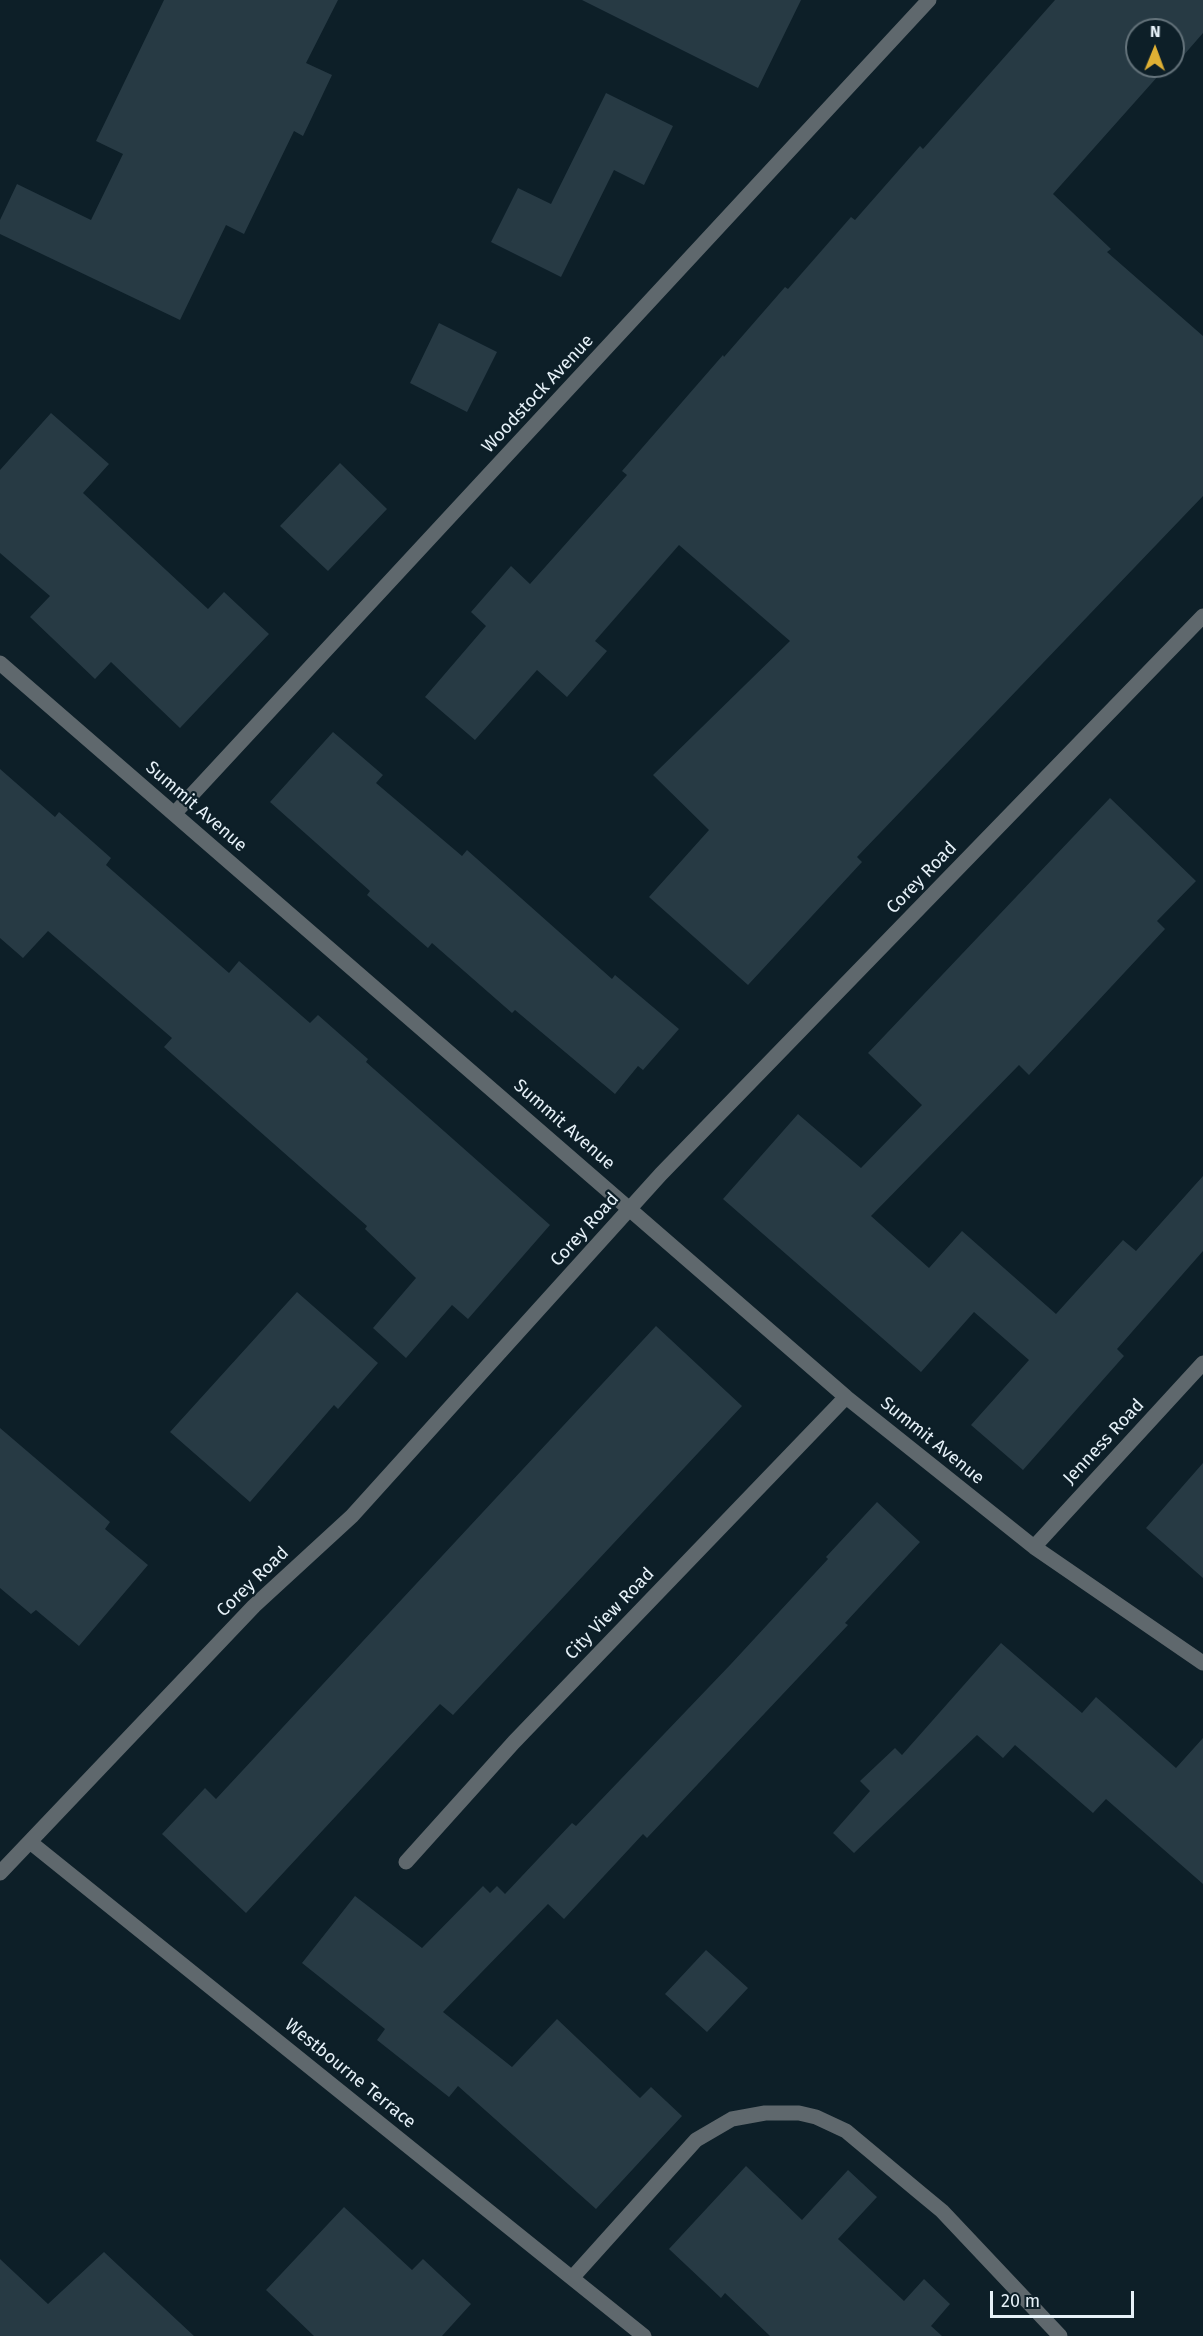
<!DOCTYPE html>
<html>
<head>
<meta charset="utf-8">
<style>
	body { margin:0 }
	#map { position:relative; width:1203px; height:2336px; overflow:hidden; background:#0d1f28; font-family:"Fira Sans",sans-serif }
	canvas { display:block }
	.north { position:absolute; left:1125px; top:18px; width:60px; height:60px; box-sizing:border-box; background:#0d1f28; border:2px solid #64737b; border-radius:50%; rotate:1deg; font-size:16px; font-weight:700; line-height:24px; text-align:center; color:#e6f1f8 }
	.north::after { content:''; display:block; margin:auto; width:21px; height:27px; background:#dfb034; clip-path:polygon(50% 0,100% 100%,50% 72%,0 100%) }
	.scale { position:absolute; left:990px; top:2291px; width:144px; height:27px; box-sizing:border-box; border:3px solid #e6f1f8; border-top:0; padding-left:8px; font-size:18px; line-height:21px; white-space:nowrap; color:#e6f1f8; -webkit-text-stroke:4px #0d1f28; paint-order:stroke }
</style>
</head>
<body>
<div id="map">
<canvas width="1203" height="2336"></canvas>
<div class="north">N</div>
<div class="scale">20 m</div>
</div>
<script>
const ctx = document.querySelector('canvas').getContext('2d');
ctx.lineJoin = 'round';
function fillPath(path, color) {
  ctx.fillStyle = color;
  ctx.fill(path, 'evenodd');
}
function trace(path, color, width, dash) {
  ctx.strokeStyle = color;
  ctx.lineWidth = width;
  ctx.lineCap = dash ? 'butt' : 'round';
  ctx.setLineDash(dash || []);
  ctx.stroke(path);
}
function drawText(font, color, halo, rows, align = 'center') {
  ctx.font = font + ' "Fira Sans",sans-serif';
  ctx.lineWidth = 4.5;
  ctx.setLineDash([]);
  ctx.textBaseline = 'middle';
  ctx.strokeStyle = halo;
  ctx.fillStyle = color;
  for (const [text, x, y, turn = 0] of rows) {
    ctx.save();
    ctx.translate(x, y);
    ctx.rotate((+turn || 0) * Math.PI / 180);
    ctx.textAlign = isNaN(turn) ? turn : align;
    if (halo) ctx.strokeText(text, 0, 0);
    ctx.fillText(text, 0, 0);
    ctx.restore();
  }
}
const building = new Path2D(`
	M 164,0 L 338,0 L 306,63 L 332,75 L 303,136 L 294,131 L 244,234 L 226,225 L 180,320 L 0,234 L 0,220 L 17,184 L 91,220 L 123,154 L 96,141 Z
	M 582,0 L 801,0 L 758,88 Z
	M 1055,0 L 1203,0 L 1203,33 L 1176,64 L 1173,61 L 1173,30 L 1137,30 L 1137,66 L 1167,66 L 1053,194 L 1111,249 L 1107,252 L 1203,336 L 1203,496 L 857,857 L 862,862 L 748,985 L 649,897 L 709,830 L 653,775 L 790,641 L 679,545 L 595,641 L 607,651 L 567,697 L 537,670 L 475,740 L 425,697 L 486,626 L 471,612 L 511,566 L 530,584 L 627,475 L 622,471 L 723,355 L 724,357 L 785,287 L 788,289 L 851,217 L 855,220 L 920,146 L 923,149 Z
	M 606,93 L 673,126 L 644,185 L 614,170 L 561,277 L 491,242 L 518,188 L 551,204 Z
	M 439,323 L 497,352 L 467,412 L 410,383 Z
	M 51,413 L 109,464 L 83,493 L 208,609 L 224,592 L 269,634 L 180,728 L 111,662 L 95,679 L 30,617 L 50,596 L 0,553 L 0,470 Z
	M 340,463 L 387,509 L 328,571 L 280,526 Z
	M 333,732 L 383,775 L 376,783 L 462,856 L 467,850 L 612,979 L 615,975 L 679,1029 L 643,1070 L 638,1066 L 615,1094 L 515,1010 L 512,1013 L 432,943 L 428,948 L 367,895 L 370,891 L 270,802 Z
	M 0,769 L 55,817 L 59,812 L 111,858 L 106,865 L 229,973 L 239,961 L 310,1023 L 318,1015 L 368,1059 L 366,1062 L 550,1225 L 468,1319 L 452,1305 L 406,1358 L 373,1328 L 416,1278 L 365,1229 L 367,1226 L 164,1047 L 172,1038 L 48,931 L 23,958 L 0,938 Z
	M 1110,798 L 1196,881 L 1157,921 L 1165,929 L 1029,1075 L 1019,1065 L 871,1216 L 929,1268 L 962,1231 L 1056,1314 L 1123,1240 L 1136,1251 L 1203,1176 L 1203,1251 L 1117,1349 L 1124,1356 L 1023,1470 L 971,1425 L 1029,1360 L 974,1312 L 921,1372 L 723,1199 L 798,1114 L 861,1168 L 922,1105 L 868,1053 Z
	M 297,1292 L 378,1363 L 338,1409 L 334,1405 L 250,1502 L 170,1432 Z
	M 656,1326 L 742,1406 L 453,1715 L 440,1704 L 246,1913 L 162,1834 L 205,1788 L 216,1799 Z
	M 0,1428 L 110,1522 L 105,1529 L 148,1565 L 79,1646 L 36,1610 L 31,1614 L 0,1588 Z
	M 1203,1463 L 1203,1578 L 1146,1528 Z
	M 877,1502 L 920,1542 L 845,1623 L 848,1625 L 647,1838 L 643,1834 L 564,1919 L 548,1904 L 443,2012 L 512,2067 L 557,2019 L 640,2098 L 651,2087 L 682,2116 L 596,2209 L 458,2086 L 449,2097 L 377,2040 L 385,2029 L 302,1963 L 355,1896 L 422,1948 L 483,1886 L 490,1893 L 497,1886 L 505,1894 L 572,1823 L 576,1826 L 731,1664 L 828,1559 L 826,1557 Z
	M 1001,1643 L 1082,1713 L 1096,1697 L 1176,1768 L 1203,1738 L 1203,1884 L 1106,1799 L 1093,1813 L 1015,1745 L 1003,1758 L 977,1735 L 854,1853 L 833,1833 L 870,1791 L 860,1781 L 895,1748 L 902,1755 Z
	M 706,1950 L 748,1988 L 707,2032 L 665,1994 Z
	M 746,2166 L 802,2220 L 848,2170 L 877,2197 L 838,2239 L 904,2301 L 924,2279 L 950,2304 L 931,2326 L 942,2336 L 770,2336 L 725,2293 L 721,2298 L 669,2249 Z
	M 344,2207 L 412,2270 L 423,2259 L 471,2304 L 442,2336 L 314,2336 L 266,2290 Z
	M 104,2252 L 194,2336 L 0,2336 L 0,2259 L 48,2304 Z`);
const minor = new Path2D(`
	M 0,663 L 846,1397 L 1034,1547 L 1203,1663
	M 174,814 L 929,0
	M 1034,1547 L 1203,1363
	M 30,1842 L 644,2336
	M 406,1862 L 514,1742 L 846,1397
	M 0,1873 L 254,1606 L 352,1516 L 661,1174 L 1203,616
	M 572,2278 L 696,2140 L 732,2119 L 765,2113 L 799,2113 L 816,2117 L 846,2131 L 919,2192 L 942,2211 L 1060,2336`);
const streetNames = [
	["Woodstock Avenue",538,394,-47],
	["Summit Avenue",196,807,41],
	["Corey Road",922,878,-46],
	["Summit Avenue",564,1125,41],
	["Corey Road",585,1230,-48],
	["Summit Avenue",932,1441,39],
	["Jenness Road",1104,1442,-47],
	["Corey Road",253,1582,-44],
	["City View Road",610,1614,-46],
	["Westbourne Terrace",350,2074,39]
];
fillPath(building, '#273a44');
trace(minor, '#5f686d', 15);
drawText('18px', '#e6f1f8', '#0d1f28', streetNames);
</script>
</body>
</html>
